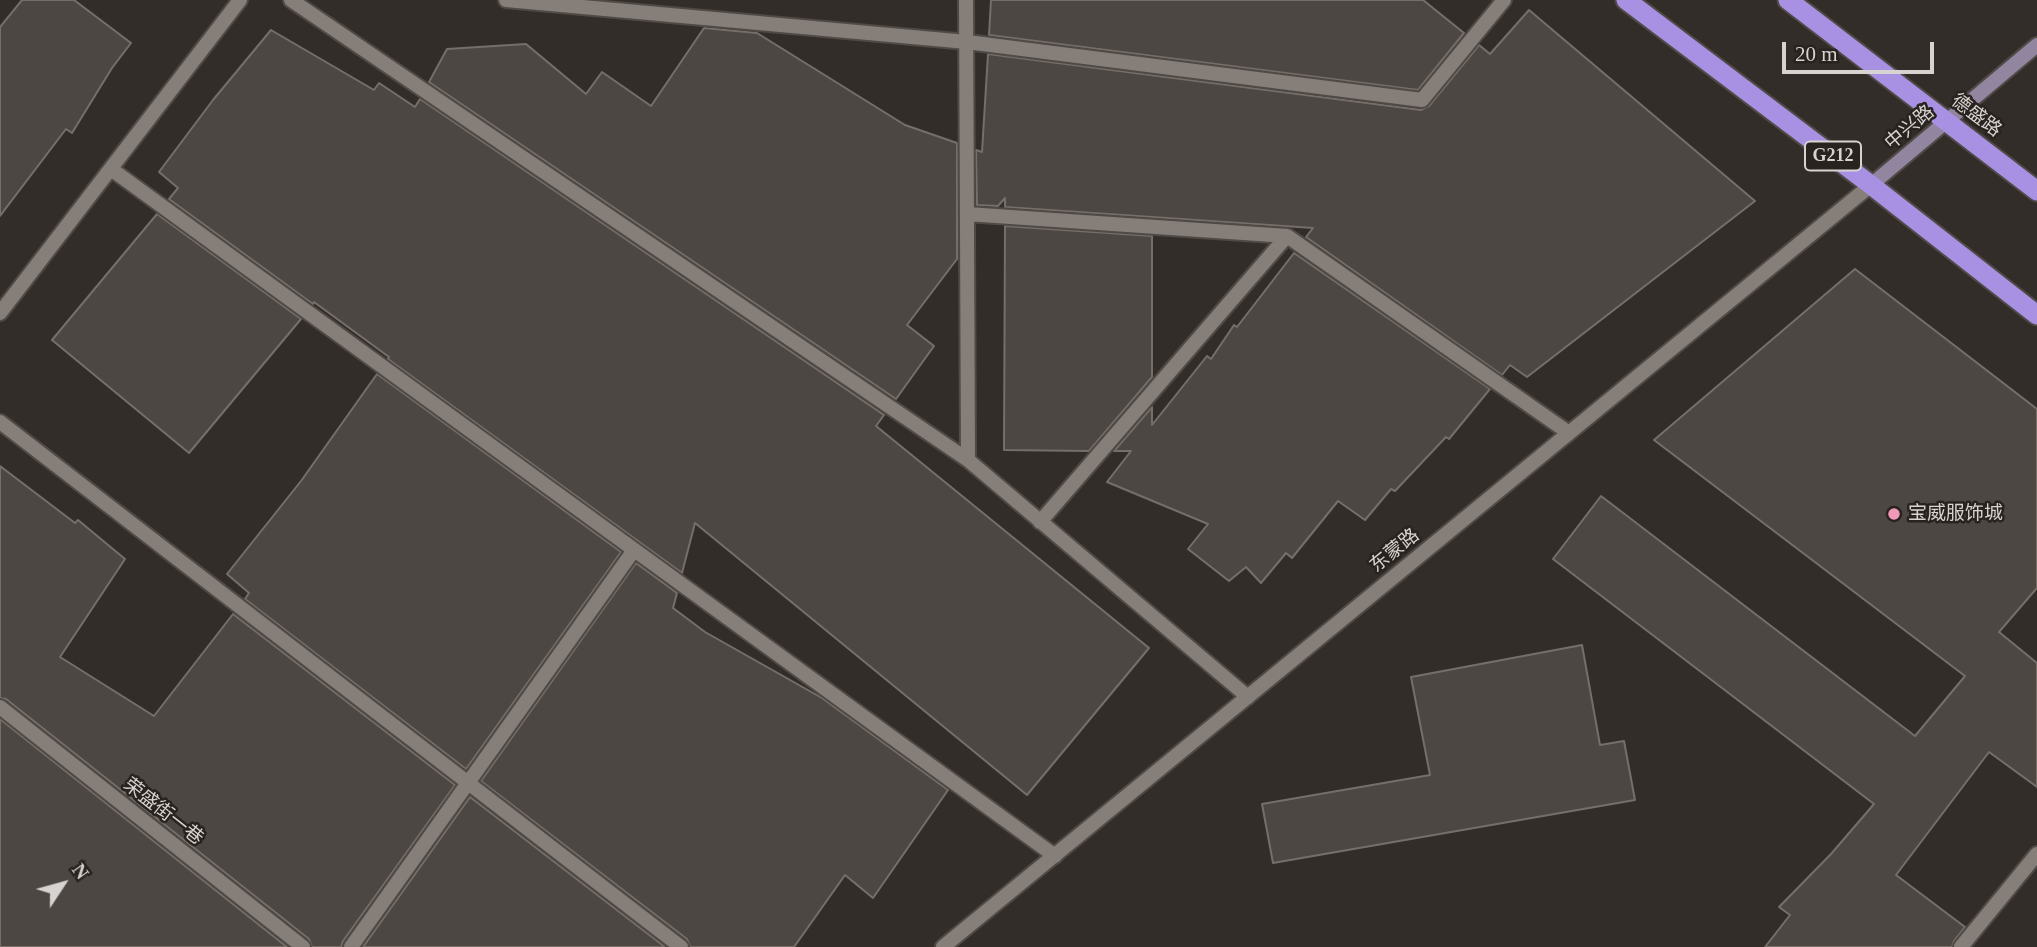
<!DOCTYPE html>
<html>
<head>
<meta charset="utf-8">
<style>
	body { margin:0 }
	#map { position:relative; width:2037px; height:947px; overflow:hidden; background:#332d29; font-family:"Times New Roman",serif }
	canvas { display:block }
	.north { position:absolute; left:28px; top:849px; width:70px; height:70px; -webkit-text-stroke:5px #29231f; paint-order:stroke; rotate:54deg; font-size:19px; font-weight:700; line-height:28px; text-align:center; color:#d7d3d1 }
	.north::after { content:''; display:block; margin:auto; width:24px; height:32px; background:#d7d3d1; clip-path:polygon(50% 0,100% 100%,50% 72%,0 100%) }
	.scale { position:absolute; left:1782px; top:42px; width:152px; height:32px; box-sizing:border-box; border:4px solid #d7d3d1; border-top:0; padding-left:9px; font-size:21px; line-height:24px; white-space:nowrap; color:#d7d3d1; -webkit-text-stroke:5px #29231f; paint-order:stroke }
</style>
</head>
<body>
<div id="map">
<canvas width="2037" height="947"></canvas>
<div class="north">N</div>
<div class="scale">20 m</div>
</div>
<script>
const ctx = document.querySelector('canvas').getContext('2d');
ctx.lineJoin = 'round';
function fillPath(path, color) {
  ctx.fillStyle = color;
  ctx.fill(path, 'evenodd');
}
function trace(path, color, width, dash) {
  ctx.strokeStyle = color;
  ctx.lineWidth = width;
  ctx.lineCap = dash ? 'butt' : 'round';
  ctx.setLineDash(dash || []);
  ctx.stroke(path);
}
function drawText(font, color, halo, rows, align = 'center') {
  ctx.font = font + ' "Times New Roman","Noto Sans SC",serif';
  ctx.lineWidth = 5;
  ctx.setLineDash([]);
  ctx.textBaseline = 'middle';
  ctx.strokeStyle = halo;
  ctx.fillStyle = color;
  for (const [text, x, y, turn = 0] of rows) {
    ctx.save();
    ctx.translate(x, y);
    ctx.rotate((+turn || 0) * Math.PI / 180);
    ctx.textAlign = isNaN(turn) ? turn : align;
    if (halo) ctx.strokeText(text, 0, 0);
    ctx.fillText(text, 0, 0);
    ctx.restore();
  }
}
const building = new Path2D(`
	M 22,0 L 74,0 L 131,43 L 112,68 L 72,133 L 66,129 L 0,216 L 0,27 Z
	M 991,0 L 1423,0 L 1464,33 L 1418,90 L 989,35 Z
	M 1529,10 L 1755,201 L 1527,377 L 1510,365 L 1502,375 L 1306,237 L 1313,228 L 1005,207 L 1005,198 L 998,206 L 977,205 L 976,150 L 982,152 L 988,54 L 1421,110 L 1429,106 L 1479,45 L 1490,54 Z
	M 704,28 L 757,33 L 905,125 L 957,143 L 957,259 L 907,325 L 934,346 L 896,399 L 429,82 L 447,49 L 526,44 L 586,94 L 602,72 L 651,106 Z
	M 271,30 L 374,90 L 379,83 L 415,107 L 420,99 L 884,415 L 876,426 L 1149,648 L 1027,795 L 695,523 L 682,573 L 388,359 L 389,357 L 314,302 L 313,304 L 169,199 L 178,188 L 159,172 L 213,100 Z
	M 157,214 L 301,319 L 189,453 L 52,340 Z
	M 1005,226 L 1152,236 L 1152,377 L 1089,451 L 1004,450 Z
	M 1294,253 L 1490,389 L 1449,439 L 1446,437 L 1395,491 L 1391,489 L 1365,520 L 1338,501 L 1292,558 L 1286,553 L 1261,583 L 1246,567 L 1229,581 L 1188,549 L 1208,524 L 1107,482 L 1131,451 L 1114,451 L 1152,407 L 1152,425 L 1207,356 L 1211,359 L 1234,325 L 1237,327 Z
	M 1855,269 L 2037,409 L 2037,588 L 1999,632 L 2037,663 L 2037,787 L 1989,752 L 1896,875 L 1965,927 L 1954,941 L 1952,947 L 1765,947 L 1790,915 L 1779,907 L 1831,854 L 1874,804 L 1553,559 L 1601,496 L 1915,736 L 1965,676 L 1654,440 Z
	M 377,374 L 621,552 L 466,769 L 245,599 L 249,593 L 227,574 L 301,481 Z
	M 0,466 L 75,523 L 78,520 L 125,559 L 60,657 L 154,716 L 233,614 L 455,785 L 343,941 L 341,947 L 312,947 L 309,939 L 6,699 L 0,698 Z
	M 636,563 L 677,593 L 673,608 L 705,632 L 822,698 L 948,790 L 873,898 L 845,875 L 794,947 L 690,947 L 687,939 L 481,781 Z
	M 1582,645 L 1600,745 L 1624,741 L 1635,800 L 1273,863 L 1262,804 L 1430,775 L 1411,677 Z
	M 0,719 L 287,947 L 0,947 Z
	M 470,797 L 665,947 L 363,947 Z`);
const minor = new Path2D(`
	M 291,0 L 968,460
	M 506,0 L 967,42 L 1422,100 L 1504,0
	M 966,0 L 968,460 L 1248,697
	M 111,169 L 1055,856
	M 967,214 L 1287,236 L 1569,433
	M 0,313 L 240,0
	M 0,422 L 681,947
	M 1040,522 L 1287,236
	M 0,707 L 303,947
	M 351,947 L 634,550
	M 1961,947 L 2037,854`);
const tertiary = new Path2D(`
	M 943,947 L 1871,185`);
const secondary = new Path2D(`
	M 1871,185 L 2037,45`);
const trunk = new Path2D(`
	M 1626,0 L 1871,185 L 2037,315
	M 1788,0 L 2037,191`);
const markers = [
	[1894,514,7,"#f09ab7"]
];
const shields = [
	[1833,156,56]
];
const shieldNames = [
	["G212",1833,156]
];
const streetNames = [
	["德盛路",1976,116,37],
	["中兴路",1910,128,-40],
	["东蒙路",1395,551,-39],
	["荣盛街一巷",163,812,38]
];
const poiNames = [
	["宝威服饰城",1908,514]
];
fillPath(building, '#4d4743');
trace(building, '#756e69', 2);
trace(minor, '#504a47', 18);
trace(tertiary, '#504a47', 18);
trace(secondary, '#504a47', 18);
trace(trunk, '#504a47', 23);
trace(minor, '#857e79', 14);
trace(tertiary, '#857e79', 14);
trace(secondary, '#9285a0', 14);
trace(trunk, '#a891e2', 19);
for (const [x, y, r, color] of markers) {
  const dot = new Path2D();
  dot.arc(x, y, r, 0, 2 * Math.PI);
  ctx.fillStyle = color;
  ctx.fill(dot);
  trace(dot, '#29231f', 2.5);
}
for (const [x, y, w] of shields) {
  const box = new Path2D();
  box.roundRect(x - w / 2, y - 14.5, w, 29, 5);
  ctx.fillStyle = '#29231f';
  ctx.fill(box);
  trace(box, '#d7d3d1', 2);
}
drawText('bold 18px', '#d7d3d1', null, shieldNames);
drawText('19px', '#d7d3d1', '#29231f', streetNames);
drawText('19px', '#d7d3d1', '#29231f', poiNames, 'left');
</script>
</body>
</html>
